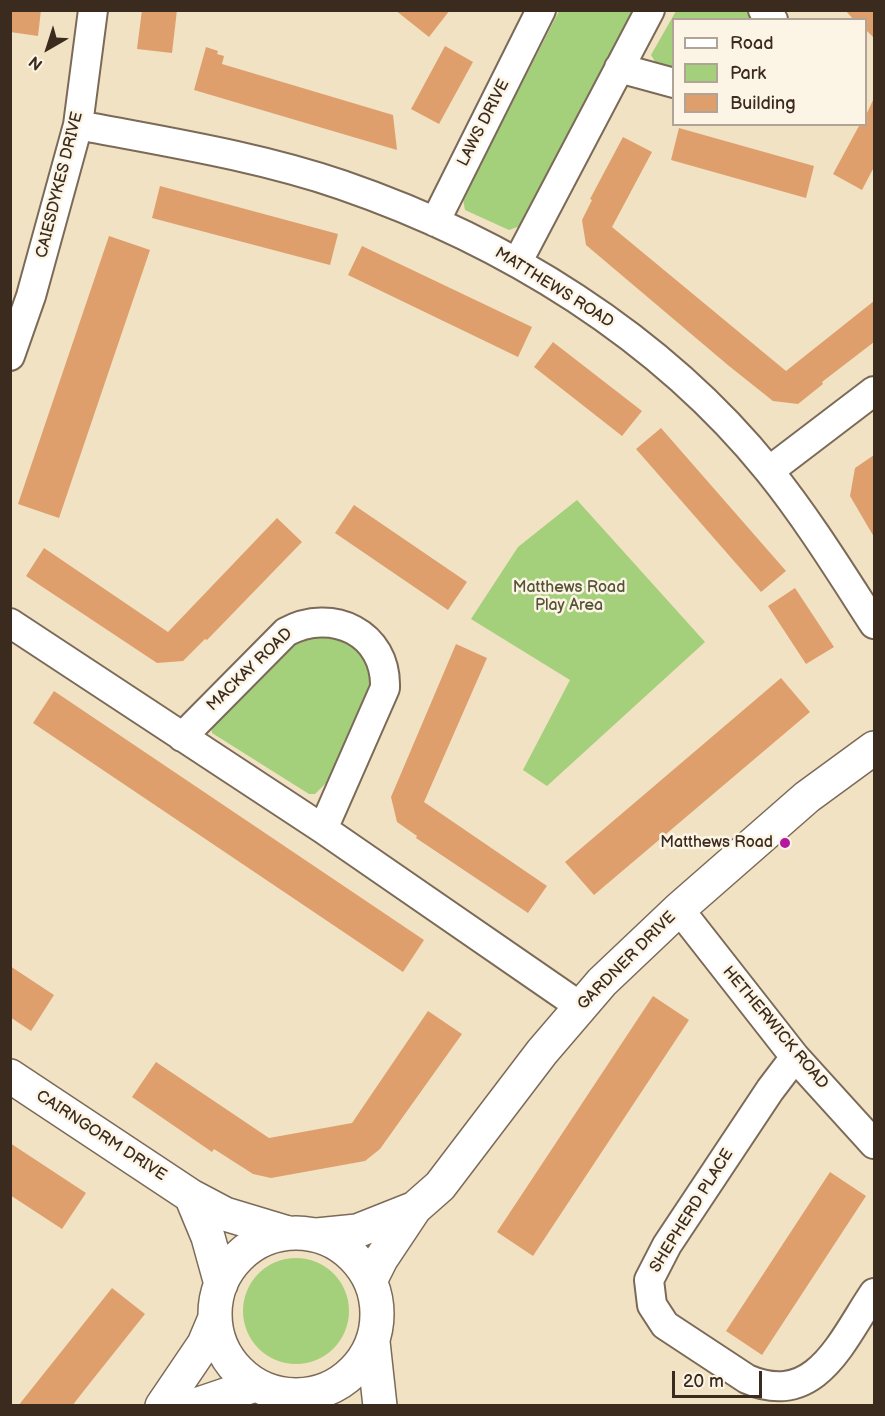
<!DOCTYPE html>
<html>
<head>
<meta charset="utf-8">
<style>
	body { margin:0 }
	#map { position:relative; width:885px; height:1416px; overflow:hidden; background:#f1e2c3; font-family:"Balsamiq Sans",sans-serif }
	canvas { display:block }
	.frame { position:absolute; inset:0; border:12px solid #3b2a1e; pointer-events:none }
	.legend { position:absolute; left:672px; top:18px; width:195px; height:108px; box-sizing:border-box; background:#fcf5e5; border:2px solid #afa495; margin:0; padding:8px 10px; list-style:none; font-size:18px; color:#3b2a1e }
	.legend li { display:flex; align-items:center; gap:12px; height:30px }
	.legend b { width:30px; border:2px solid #afa495 }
	.north { position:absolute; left:18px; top:18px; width:60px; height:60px; -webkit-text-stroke:4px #fcf5e5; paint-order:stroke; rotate:219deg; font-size:16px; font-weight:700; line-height:24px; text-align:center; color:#3b2a1e }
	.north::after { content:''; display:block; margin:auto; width:21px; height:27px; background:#3b2a1e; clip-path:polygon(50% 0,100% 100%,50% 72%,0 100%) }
	.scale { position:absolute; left:672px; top:1371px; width:90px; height:27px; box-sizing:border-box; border:3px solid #3b2a1e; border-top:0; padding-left:8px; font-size:18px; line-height:21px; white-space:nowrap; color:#3b2a1e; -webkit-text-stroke:4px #fcf5e5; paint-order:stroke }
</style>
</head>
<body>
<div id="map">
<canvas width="885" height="1416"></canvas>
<div class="frame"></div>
<ul class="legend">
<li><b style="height:8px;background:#fff"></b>Road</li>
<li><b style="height:16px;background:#a4cf7b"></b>Park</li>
<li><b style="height:16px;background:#df9f6c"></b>Building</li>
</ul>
<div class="north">N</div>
<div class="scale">20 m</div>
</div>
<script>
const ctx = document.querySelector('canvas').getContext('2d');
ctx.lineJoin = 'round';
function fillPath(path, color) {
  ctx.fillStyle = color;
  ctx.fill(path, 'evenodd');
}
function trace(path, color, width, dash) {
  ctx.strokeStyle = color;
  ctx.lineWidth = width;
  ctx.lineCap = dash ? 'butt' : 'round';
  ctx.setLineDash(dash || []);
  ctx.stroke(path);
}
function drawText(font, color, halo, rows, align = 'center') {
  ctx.font = font + ' "Balsamiq Sans",sans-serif';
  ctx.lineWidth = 5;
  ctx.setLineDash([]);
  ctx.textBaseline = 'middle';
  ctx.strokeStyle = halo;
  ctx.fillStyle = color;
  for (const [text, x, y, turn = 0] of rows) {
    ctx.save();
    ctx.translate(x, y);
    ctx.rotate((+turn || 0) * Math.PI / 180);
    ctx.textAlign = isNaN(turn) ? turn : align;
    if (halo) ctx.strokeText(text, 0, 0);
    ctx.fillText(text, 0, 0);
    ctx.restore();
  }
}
const green = new Path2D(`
	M 559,11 L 635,11 L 520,226 L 509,230 L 465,210 L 463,199 Z
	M 676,11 L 747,11 L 758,19 L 674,20 L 673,69 L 656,63 L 651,55 Z
	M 577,500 L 705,642 L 547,786 L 523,770 L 570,680 L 471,619 L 518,547 Z
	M 324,627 L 373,660 L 373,688 L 327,782 L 315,794 L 309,794 L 212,733 L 211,727 L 294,635 Z
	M243 1311a53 53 0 1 1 106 0a53 53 0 1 1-106 0Z`);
const building = new Path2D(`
	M 10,10 L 41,10 L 38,36 L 10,32 Z
	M 142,10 L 177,10 L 172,53 L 137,49 Z
	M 395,10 L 450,10 L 429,37 Z
	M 845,10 L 874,10 L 874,38 L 866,30 L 866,20 L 854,20 Z
	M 445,46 L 473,62 L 439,124 L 411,109 Z
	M 206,47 L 218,51 L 217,54 L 224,56 L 222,64 L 393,115 L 397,150 L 194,90 Z
	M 874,98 L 874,167 L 862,190 L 833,174 L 860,124 L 866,124 L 866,115 Z
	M 679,128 L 814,166 L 806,198 L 671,160 Z
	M 623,137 L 652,152 L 612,227 L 786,371 L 874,301 L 874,342 L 822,382 L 823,384 L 798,404 L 773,401 L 729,366 L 586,245 L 582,220 L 592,200 L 590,199 Z
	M 160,186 L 338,234 L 330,265 L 152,218 Z
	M 109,236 L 150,250 L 59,518 L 18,504 Z
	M 362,246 L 532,327 L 518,357 L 348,275 Z
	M 553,342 L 642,411 L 622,436 L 534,367 Z
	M 661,428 L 786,571 L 761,592 L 636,449 Z
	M 874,455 L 874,537 L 850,496 L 855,468 Z
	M 354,505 L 467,582 L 448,610 L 335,533 Z
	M 277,518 L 302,542 L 207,640 L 205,639 L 183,661 L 157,663 L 26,576 L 44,548 L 168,632 Z
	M 795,588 L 834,647 L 806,664 L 768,606 Z
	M 456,644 L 487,658 L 424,802 L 547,886 L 528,913 L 416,838 L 417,836 L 397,822 L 391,797 Z
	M 781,678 L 810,712 L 594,895 L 565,862 Z
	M 54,691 L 424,940 L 403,972 L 33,723 Z
	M 10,966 L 54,995 L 31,1031 L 10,1017 Z
	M 653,996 L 689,1020 L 533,1256 L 497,1232 Z
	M 428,1011 L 462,1034 L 380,1149 L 365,1161 L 271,1178 L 253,1174 L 214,1149 L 212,1152 L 132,1097 L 156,1062 L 269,1138 L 352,1123 Z
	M 10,1143 L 86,1193 L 62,1229 L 10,1195 Z
	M 830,1172 L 866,1196 L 762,1355 L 726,1331 Z
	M 112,1288 L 145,1314 L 86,1388 L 72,1406 L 18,1406 Z`);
const minor = new Path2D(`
	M 763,10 L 773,20
	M 619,68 L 674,83
	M 78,125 C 166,142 257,156 342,185 C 505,241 660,336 769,471 C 807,518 841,573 874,624
	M 435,222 L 541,10
	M 518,261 L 650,10
	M 10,356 L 31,296 L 78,125 L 93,10
	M 769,471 L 874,391
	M 10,623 L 323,829 L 581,1007
	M 182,737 L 286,632 C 332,607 387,633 385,688 L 323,829
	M 679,909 L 795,1057 L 874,1144
	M 795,1057 L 770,1090 L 667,1245 L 649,1280 L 652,1305 L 665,1325 L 747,1379 C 816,1409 842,1340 874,1293`);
const tertiary = new Path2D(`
	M 10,1076 L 191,1196 L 225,1214 L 288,1233
	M 191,1196 L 208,1237 L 221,1284
	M215 1314a81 81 0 1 1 162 0a81 81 0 1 1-162 0Z
	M 317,1235 L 357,1231 L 415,1208
	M 370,1281 L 381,1259 L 415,1208 L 440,1186 L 542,1052 L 602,982 L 679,909 L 807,797 L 874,748
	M 373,1342 L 380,1406
	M 162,1406 L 204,1344 L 215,1318
	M 193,1406 L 255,1385`);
const markers = [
	[785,843,6,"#b5179e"]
];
const streetNames = [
	["LAWS DRIVE",484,123,-63],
	["CAIESDYKES DRIVE",60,185,-76],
	["MATTHEWS ROAD",554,288,32],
	["MACKAY ROAD",250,670,-44],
	["GARDNER DRIVE",627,961,-45],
	["HETHERWICK ROAD",775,1028,50],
	["CAIRNGORM DRIVE",101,1136,33],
	["SHEPHERD PLACE",692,1211,-58]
];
const parkNames = [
	["Matthews Road",569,588],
	["Play Area",569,606]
];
const poiNames = [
	["Matthews Road",773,843]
];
fillPath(green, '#a4cf7b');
fillPath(building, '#df9f6c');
trace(minor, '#7b6a58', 32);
trace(tertiary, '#7b6a58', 36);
trace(minor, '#fff', 28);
trace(tertiary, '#fff', 33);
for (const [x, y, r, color] of markers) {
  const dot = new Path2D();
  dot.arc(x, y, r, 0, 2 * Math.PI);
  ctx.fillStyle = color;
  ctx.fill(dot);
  trace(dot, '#fcf5e5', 2);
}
drawText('16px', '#3b2a1e', '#fcf5e5', streetNames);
drawText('16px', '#555335', '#fcf5e5', parkNames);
drawText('16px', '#3b2a1e', '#fcf5e5', poiNames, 'right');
</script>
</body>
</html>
